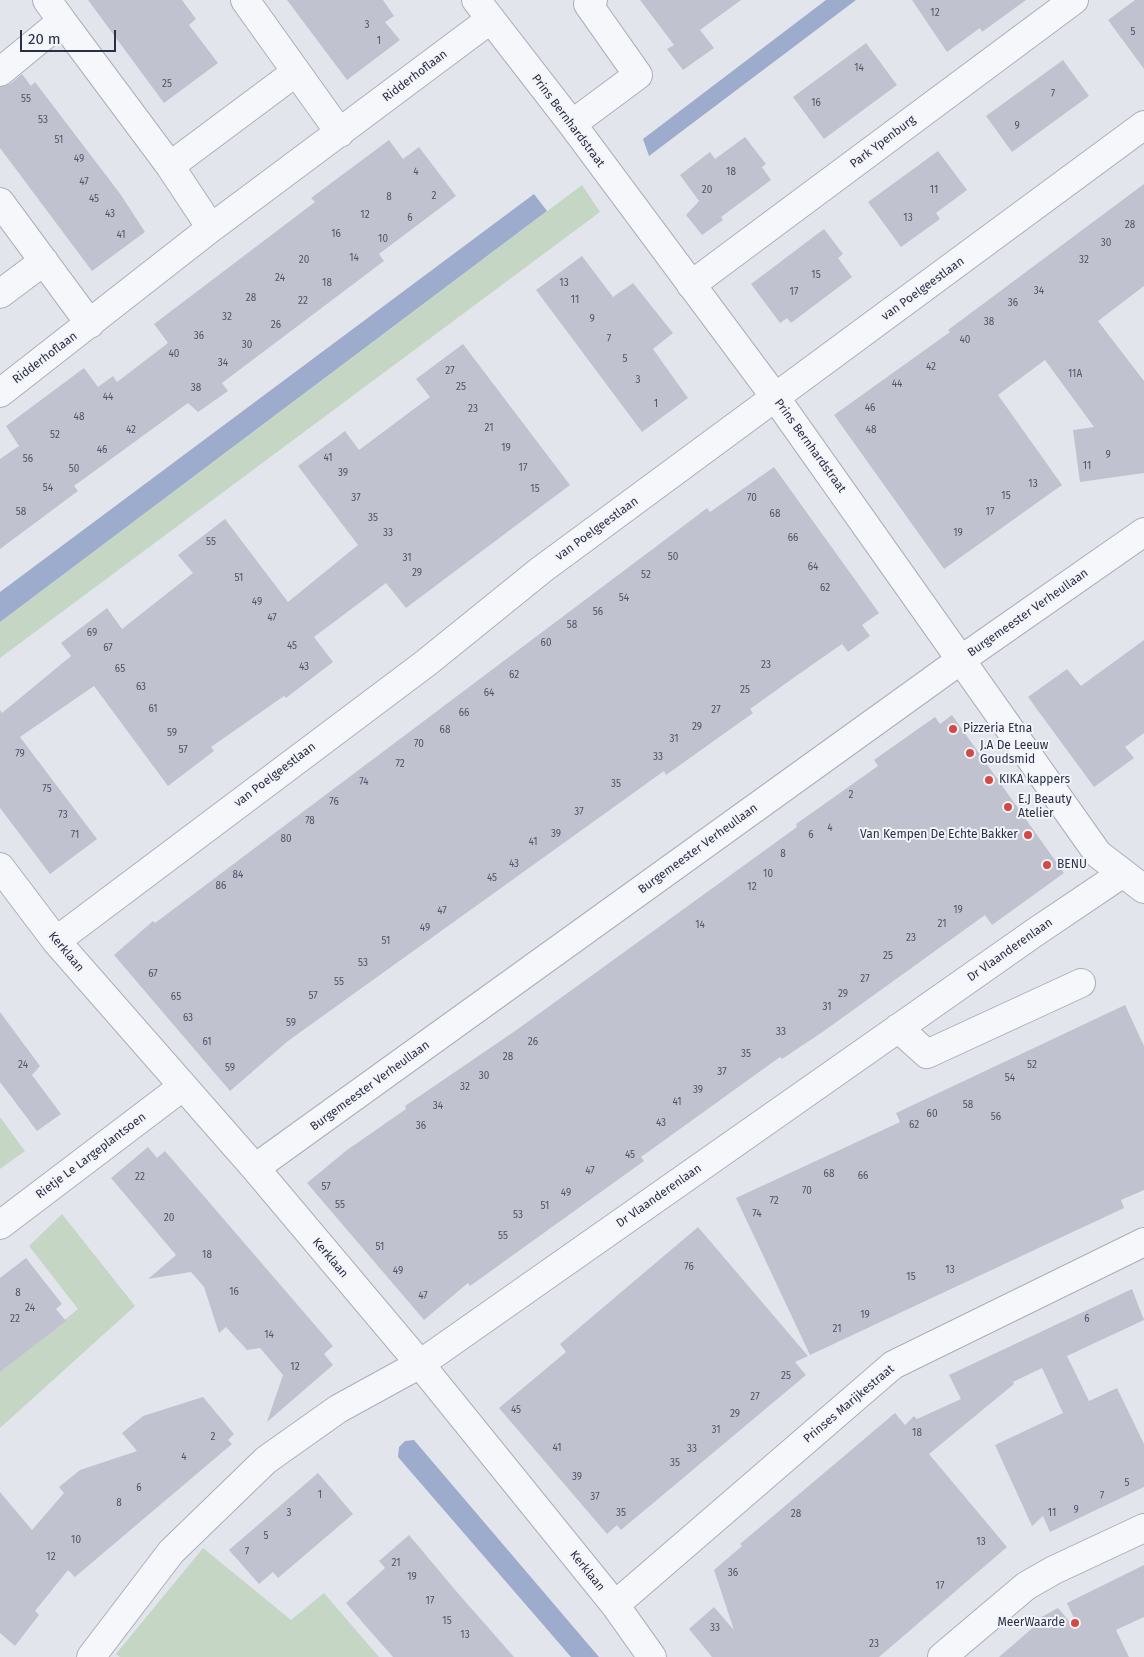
<!DOCTYPE html>
<html>
<head>
<meta charset="utf-8">
<style>
	body { margin:0 }
	#map { position:relative; width:1144px; height:1657px; overflow:hidden; background:#e3e5ec; font-family:"Fira Sans",sans-serif }
	canvas { display:block }
	.scale { position:absolute; left:20px; top:30px; width:96px; height:22px; box-sizing:border-box; border:2px solid #2a2f45; border-top:0; padding-left:6px; font-size:15px; line-height:18px; white-space:nowrap; color:#2a2f45; -webkit-text-stroke:4px #f3f4f9; paint-order:stroke }
</style>
</head>
<body>
<div id="map">
<canvas width="1144" height="1657"></canvas>
<div class="scale">20 m</div>
</div>
<script>
const ctx = document.querySelector('canvas').getContext('2d');
ctx.lineJoin = 'round';
function fillPath(path, color) {
  ctx.fillStyle = color;
  ctx.fill(path, 'evenodd');
}
function trace(path, color, width, dash) {
  ctx.strokeStyle = color;
  ctx.lineWidth = width;
  ctx.lineCap = dash ? 'butt' : 'round';
  ctx.setLineDash(dash || []);
  ctx.stroke(path);
}
function drawText(font, color, halo, rows, align = 'center') {
  ctx.font = font + ' "Fira Sans",sans-serif';
  ctx.lineWidth = 4;
  ctx.setLineDash([]);
  ctx.textBaseline = 'middle';
  ctx.strokeStyle = halo;
  ctx.fillStyle = color;
  for (const [text, x, y, turn = 0] of rows) {
    ctx.save();
    ctx.translate(x, y);
    ctx.rotate((+turn || 0) * Math.PI / 180);
    ctx.textAlign = isNaN(turn) ? turn : align;
    if (halo) ctx.strokeText(text, 0, 0);
    ctx.fillText(text, 0, 0);
    ctx.restore();
  }
}
const green = new Path2D(`
	M 582,185 L 600,212 L 0,658 L 0,622 Z
	M 0,1117 L 25,1151 L 0,1169 Z
	M 62,1214 L 135,1306 L 0,1428 L 0,1372 L 78,1309 L 29,1246 Z
	M 203,1548 L 291,1620 L 324,1593 L 379,1657 L 120,1657 L 116,1654 Z`);
const water = new Path2D(`
	M 826,0 L 856,0 L 649,156 L 643,139 Z
	M 534,194 L 547,211 L 0,622 L 0,592 Z
	M 414,1440 L 599,1657 L 571,1657 L 398,1457 L 399,1447 L 405,1441 Z`);
const building = new Path2D(`
	M 88,0 L 182,0 L 196,19 L 189,25 L 218,63 L 164,103 Z
	M 287,0 L 383,0 L 394,16 L 385,22 L 400,40 L 347,80 Z
	M 640,0 L 741,0 L 700,30 L 714,48 L 683,70 L 667,49 L 674,45 Z
	M 912,0 L 1026,0 L 982,32 L 980,28 L 947,52 Z
	M 1135,0 L 1144,0 L 1144,69 L 1108,20 Z
	M 866,43 L 897,85 L 824,139 L 793,97 Z
	M 1063,60 L 1089,96 L 1012,152 L 986,116 Z
	M 22,74 L 31,86 L 35,82 L 121,195 L 145,232 L 92,271 L 0,148 L 0,87 L 10,84 Z
	M 745,137 L 766,164 L 762,167 L 771,180 L 721,217 L 723,220 L 702,235 L 686,215 L 699,201 L 680,175 L 710,152 L 715,159 Z
	M 389,140 L 403,159 L 419,147 L 456,196 L 379,254 L 384,261 L 222,383 L 228,391 L 198,412 L 188,403 L 74,486 L 78,491 L 0,549 L 0,459 L 19,446 L 6,426 L 84,368 L 98,387 L 113,376 L 117,382 L 168,343 L 154,324 L 315,202 L 311,198 Z
	M 938,151 L 967,190 L 936,213 L 940,219 L 901,247 L 868,202 Z
	M 1144,184 L 1144,286 L 1098,321 L 1144,381 L 1144,473 L 1080,482 L 1073,430 L 1094,427 L 1045,360 L 998,395 L 1062,485 L 944,569 L 834,415 L 950,332 L 948,330 Z
	M 824,229 L 843,254 L 838,258 L 852,277 L 791,323 L 787,318 L 780,323 L 751,284 Z
	M 582,256 L 613,297 L 633,283 L 673,333 L 653,349 L 688,398 L 642,432 L 536,290 Z
	M 463,344 L 570,485 L 406,608 L 386,583 L 314,637 L 333,662 L 286,698 L 284,696 L 211,747 L 214,751 L 168,786 L 94,686 L 20,737 L 97,839 L 50,874 L 0,808 L 0,710 L 2,713 L 71,656 L 61,643 L 107,608 L 122,629 L 193,573 L 178,555 L 225,519 L 288,602 L 358,545 L 298,466 L 345,431 L 359,450 L 430,397 L 416,379 Z
	M 774,467 L 879,613 L 862,625 L 870,636 L 848,652 L 842,644 L 799,674 L 750,709 L 753,713 L 666,775 L 664,771 L 288,1041 L 230,1091 L 114,955 L 153,921 L 155,923 L 686,524 L 707,508 L 710,512 Z
	M 1144,640 L 1144,733 L 1125,747 L 1134,758 L 1094,787 L 1028,697 L 1067,669 L 1081,686 Z
	M 952,715 L 1064,873 L 992,925 L 985,915 L 824,1031 L 782,1059 L 780,1057 L 641,1157 L 644,1161 L 573,1212 L 470,1286 L 468,1283 L 424,1320 L 307,1183 L 347,1150 L 406,1109 L 405,1106 L 515,1031 L 797,827 L 796,824 L 878,766 L 874,760 L 935,717 L 940,724 Z
	M 1125,1005 L 1144,1046 L 1144,1190 L 1121,1200 L 1124,1208 L 810,1355 L 736,1198 L 900,1122 L 896,1113 Z
	M 0,1012 L 40,1066 L 32,1075 L 61,1114 L 37,1131 L 0,1082 Z
	M 148,1147 L 157,1158 L 165,1151 L 333,1346 L 324,1354 L 333,1365 L 267,1422 L 283,1375 L 260,1348 L 247,1350 L 226,1327 L 219,1333 L 204,1287 L 191,1272 L 148,1279 L 176,1255 L 111,1178 Z
	M 698,1227 L 808,1356 L 795,1362 L 806,1375 L 621,1530 L 617,1525 L 607,1534 L 499,1408 L 566,1352 L 560,1344 Z
	M 26,1258 L 62,1304 L 56,1309 L 66,1321 L 0,1372 L 0,1278 Z
	M 1132,1289 L 1144,1320 L 1067,1356 L 1089,1401 L 1117,1388 L 1144,1444 L 1144,1487 L 1050,1532 L 1043,1516 L 1032,1526 L 995,1445 L 1063,1413 L 1042,1368 L 1013,1382 L 1014,1384 L 929,1454 L 1007,1547 L 879,1657 L 712,1657 L 689,1629 L 714,1607 L 734,1630 L 714,1570 L 742,1546 L 740,1544 L 895,1413 L 905,1425 L 914,1416 L 917,1419 L 961,1399 L 949,1375 Z
	M 203,1397 L 234,1434 L 228,1440 L 232,1444 L 75,1577 L 68,1570 L 35,1611 L 39,1615 L 15,1646 L 0,1633 L 0,1492 L 32,1530 L 64,1493 L 59,1487 L 80,1470 L 137,1451 L 122,1433 L 143,1416 Z
	M 318,1473 L 353,1514 L 278,1578 L 273,1572 L 259,1584 L 229,1550 Z
	M 409,1535 L 456,1591 L 514,1657 L 393,1657 L 363,1623 L 346,1603 L 385,1568 L 379,1561 Z
	M 1144,1565 L 1144,1617 L 1116,1630 L 1129,1657 L 999,1657 L 1036,1625 L 1034,1621 L 1058,1608 L 1074,1627 L 1077,1625 L 1067,1603 Z`);
const street = new Path2D(`
	M 47,0 L 62,21
	M 245,0 L 340,133
	M 476,0 L 572,124 L 775,397 L 1098,854 L 1144,889
	M 0,72 L 62,21 L 170,166 L 211,228
	M 572,124 L 638,75 L 588,4 L 593,0
	M 170,166 L 296,72
	M 0,202 L 90,324
	M 691,285 L 1074,0
	M 0,294 L 44,261
	M 0,393 L 211,228 L 491,19
	M 0,867 L 56,941 L 255,1168 L 420,1364 L 615,1605 L 652,1657
	M 56,941 L 426,663 L 541,570 L 1144,125
	M 898,1028 L 927,1054 L 1081,983
	M 255,1168 L 962,659 L 1144,532
	M 0,1225 L 182,1087
	M 615,1605 L 893,1365 L 1144,1242
	M 91,1657 L 171,1552 L 266,1460 L 338,1409 L 420,1364 L 1034,933 L 1123,873
	M 942,1657 L 1026,1586 L 1054,1570 L 1144,1528`);
const markers = [
	[953,729,5,"#d34946"],
	[970,753,5,"#d34946"],
	[989,780,5,"#d34946"],
	[1008,807,5,"#d34946"],
	[1028,835,5,"#d34946"],
	[1047,865,5,"#d34946"],
	[1075,1623,5,"#d34946"]
];
const numberNames = [
	["12",935,13],
	["3",367,25],
	["5",1133,32],
	["1",379,41],
	["14",859,68],
	["25",167,84],
	["7",1053,94],
	["55",26,99],
	["16",816,103],
	["53",43,120],
	["9",1017,126],
	["51",59,140],
	["49",79,159],
	["4",416,172],
	["18",731,172],
	["47",84,182],
	["20",707,190],
	["11",934,190],
	["2",434,196],
	["8",389,197],
	["45",94,199],
	["43",110,214],
	["12",365,215],
	["6",410,218],
	["13",908,218],
	["28",1130,225],
	["16",336,234],
	["41",121,235],
	["10",383,239],
	["30",1106,243],
	["14",354,258],
	["20",304,260],
	["32",1084,260],
	["15",816,275],
	["24",280,278],
	["18",327,283],
	["13",564,283],
	["34",1039,291],
	["17",794,292],
	["28",251,298],
	["11",575,300],
	["22",303,301],
	["36",1013,303],
	["32",227,317],
	["9",592,319],
	["38",989,322],
	["26",276,325],
	["36",199,336],
	["7",609,339],
	["40",965,340],
	["30",247,345],
	["40",174,354],
	["5",625,359],
	["34",223,363],
	["42",931,367],
	["27",450,371],
	["11A",1075,374],
	["3",638,380],
	["44",897,384],
	["25",461,387],
	["38",196,388],
	["44",108,397],
	["1",656,404],
	["46",870,408],
	["23",473,409],
	["48",79,417],
	["21",489,428],
	["42",131,430],
	["48",871,430],
	["52",55,435],
	["19",506,448],
	["46",102,450],
	["9",1108,455],
	["41",328,458],
	["56",28,459],
	["11",1087,466],
	["17",523,468],
	["50",74,469],
	["39",343,473],
	["13",1033,484],
	["54",48,488],
	["15",535,489],
	["15",1006,496],
	["37",356,498],
	["70",752,498],
	["58",21,512],
	["17",990,512],
	["68",775,514],
	["35",373,518],
	["33",388,533],
	["19",958,533],
	["66",793,538],
	["55",211,542],
	["50",673,557],
	["31",407,558],
	["64",813,567],
	["29",417,573],
	["52",646,575],
	["51",239,578],
	["62",825,588],
	["54",624,598],
	["49",257,602],
	["56",598,612],
	["47",272,618],
	["58",572,625],
	["69",92,633],
	["60",546,643],
	["45",292,646],
	["67",108,648],
	["23",766,665],
	["43",304,667],
	["65",120,669],
	["62",514,675],
	["63",141,687],
	["25",745,690],
	["64",489,693],
	["61",153,709],
	["27",716,710],
	["66",464,713],
	["29",697,727],
	["68",445,730],
	["59",172,733],
	["31",674,739],
	["70",419,744],
	["57",183,750],
	["79",20,754],
	["33",658,757],
	["72",400,764],
	["74",364,782],
	["35",616,784],
	["75",47,789],
	["2",851,795],
	["76",334,802],
	["37",579,812],
	["73",63,815],
	["78",310,821],
	["4",830,828],
	["39",556,834],
	["71",75,835],
	["6",811,835],
	["80",286,839],
	["41",533,842],
	["8",783,854],
	["43",514,864],
	["10",768,874],
	["84",238,875],
	["45",492,878],
	["86",221,886],
	["12",752,887],
	["19",958,910],
	["47",442,911],
	["21",942,924],
	["14",700,925],
	["49",425,928],
	["23",911,938],
	["51",386,941],
	["25",888,956],
	["53",363,963],
	["67",153,974],
	["27",865,979],
	["55",339,982],
	["29",843,994],
	["57",313,996],
	["65",176,997],
	["31",827,1007],
	["63",188,1018],
	["59",291,1023],
	["33",781,1032],
	["61",207,1042],
	["26",533,1042],
	["35",746,1054],
	["28",508,1057],
	["24",23,1065],
	["52",1032,1065],
	["59",230,1068],
	["37",722,1072],
	["30",484,1076],
	["54",1010,1078],
	["32",465,1087],
	["39",698,1090],
	["41",677,1102],
	["58",968,1105],
	["34",438,1106],
	["60",932,1114],
	["56",996,1117],
	["43",661,1123],
	["62",914,1125],
	["36",421,1126],
	["45",630,1155],
	["47",590,1171],
	["68",829,1174],
	["66",863,1176],
	["22",140,1177],
	["57",326,1187],
	["70",807,1191],
	["49",566,1193],
	["72",774,1201],
	["55",340,1205],
	["51",545,1206],
	["74",757,1214],
	["53",518,1215],
	["20",169,1218],
	["55",503,1236],
	["51",380,1247],
	["18",207,1255],
	["76",689,1267],
	["13",950,1270],
	["49",398,1271],
	["15",911,1277],
	["16",234,1292],
	["8",18,1293],
	["47",423,1296],
	["24",30,1308],
	["19",865,1315],
	["22",15,1319],
	["6",1087,1319],
	["21",837,1329],
	["14",269,1335],
	["12",295,1367],
	["25",786,1376],
	["27",755,1397],
	["45",516,1410],
	["29",735,1414],
	["31",716,1430],
	["18",917,1433],
	["2",213,1437],
	["41",557,1448],
	["33",692,1449],
	["4",184,1457],
	["35",675,1463],
	["39",577,1477],
	["5",1127,1483],
	["6",139,1488],
	["1",320,1495],
	["7",1102,1496],
	["37",595,1497],
	["8",119,1503],
	["9",1076,1510],
	["3",289,1513],
	["35",621,1513],
	["11",1052,1513],
	["28",796,1514],
	["5",266,1536],
	["10",76,1540],
	["13",981,1542],
	["7",247,1552],
	["12",51,1557],
	["21",396,1563],
	["36",733,1573],
	["19",412,1577],
	["17",940,1586],
	["17",430,1601],
	["15",447,1621],
	["33",715,1628],
	["13",465,1635],
	["23",874,1644]
];
const streetNames = [
	["Ridderhoflaan",415,76,-37],
	["Prins Bernhardstraat",568,121,53],
	["Park Ypenburg",883,142,-37],
	["van Poelgeestlaan",923,289,-36],
	["Ridderhoflaan",45,358,-37],
	["Prins Bernhardstraat",810,446,54],
	["van Poelgeestlaan",597,529,-36],
	["Burgemeester Verheullaan",1028,613,-35],
	["van Poelgeestlaan",275,775,-37],
	["Burgemeester Verheullaan",698,849,-36],
	["Dr Vlaanderenlaan",1010,950,-35],
	["Kerklaan",66,952,50],
	["Burgemeester Verheullaan",370,1086,-36],
	["Rietje Le Largeplantsoen",91,1156,-37],
	["Dr Vlaanderenlaan",659,1196,-35],
	["Kerklaan",330,1258,50],
	["Prinses Marijkestraat",849,1404,-40],
	["Kerklaan",587,1571,51]
];
const poiNames = [
	["Pizzeria Etna",963,729],
	["J.A De Leeuw",980,746],
	["Goudsmid",980,760],
	["KIKA kappers",999,780],
	["E.J Beauty",1018,800],
	["Atelier",1018,814],
	["Van Kempen De Echte Bakker",1018,835,"right"],
	["BENU",1057,865],
	["MeerWaarde",1065,1623,"right"]
];
fillPath(green, '#c5d6c4');
fillPath(water, '#9daccc');
fillPath(building, '#c0c3cf');
trace(street, '#acaeba', 30);
trace(street, '#f6f7fa', 28);
for (const [x, y, r, color] of markers) {
  const dot = new Path2D();
  dot.arc(x, y, r, 0, 2 * Math.PI);
  ctx.fillStyle = color;
  ctx.fill(dot);
  trace(dot, '#f3f4f9', 2);
}
drawText('10px', '#505468', null, numberNames);
drawText('12px', '#2a2f45', '#f3f4f9', streetNames);
drawText('12px', '#2a2f45', '#f3f4f9', poiNames, 'left');
</script>
</body>
</html>
